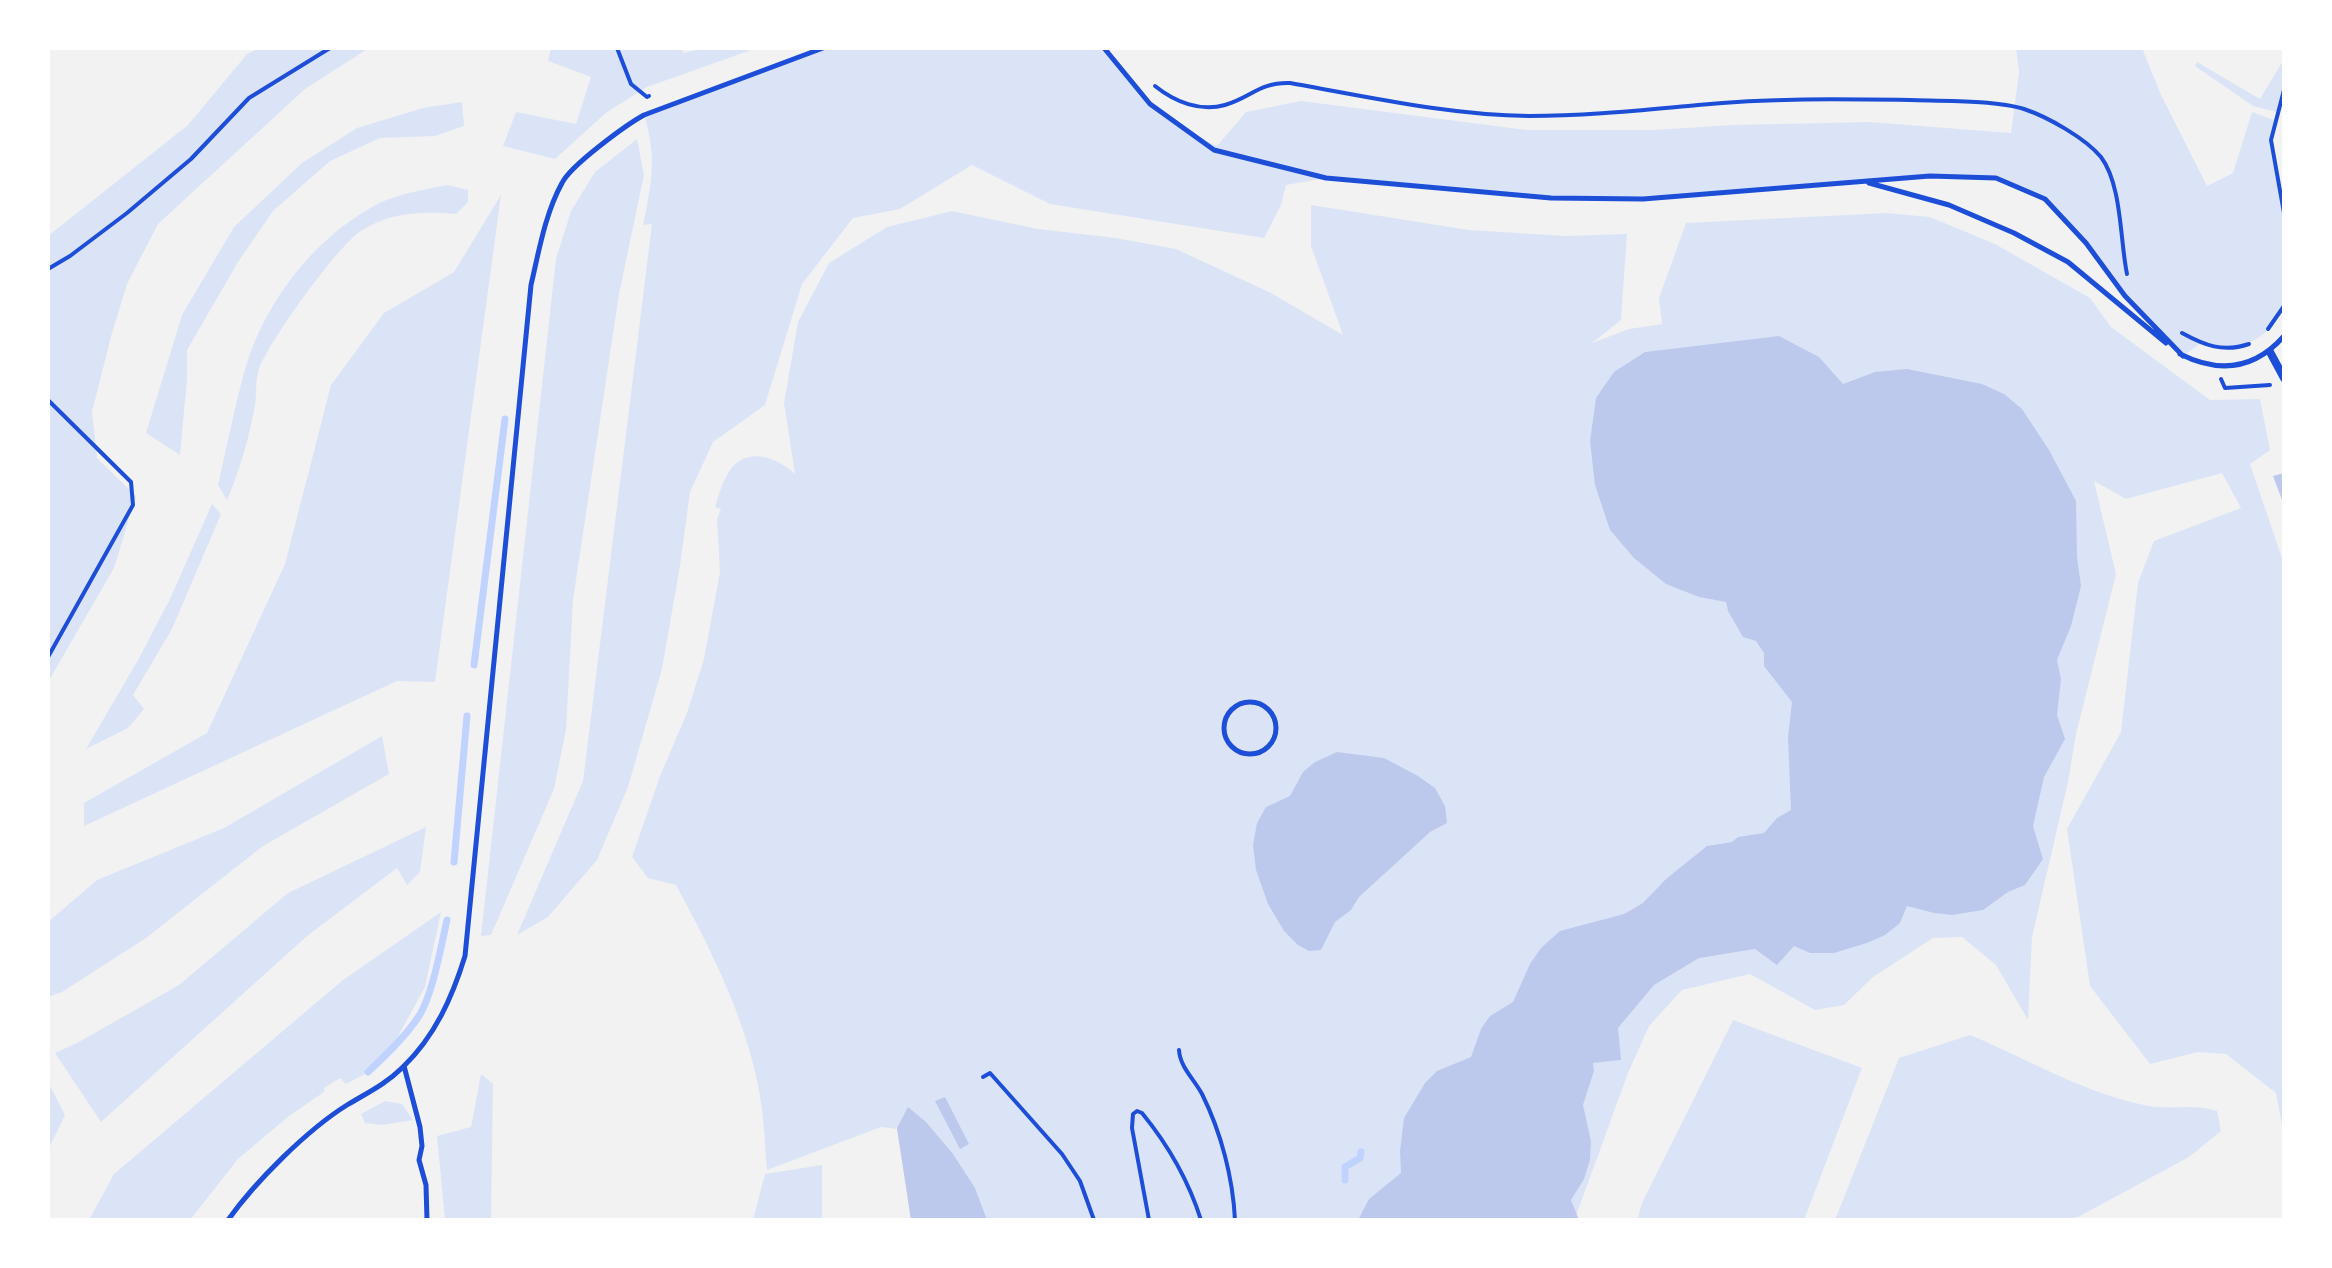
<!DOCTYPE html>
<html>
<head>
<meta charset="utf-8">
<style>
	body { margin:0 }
	#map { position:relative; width:2332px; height:1268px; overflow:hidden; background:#f2f2f2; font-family:"Playfair Display",serif }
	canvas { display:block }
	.frame { position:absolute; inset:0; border:50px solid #fff; pointer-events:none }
</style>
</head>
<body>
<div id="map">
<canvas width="2332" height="1268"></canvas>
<div class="frame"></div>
</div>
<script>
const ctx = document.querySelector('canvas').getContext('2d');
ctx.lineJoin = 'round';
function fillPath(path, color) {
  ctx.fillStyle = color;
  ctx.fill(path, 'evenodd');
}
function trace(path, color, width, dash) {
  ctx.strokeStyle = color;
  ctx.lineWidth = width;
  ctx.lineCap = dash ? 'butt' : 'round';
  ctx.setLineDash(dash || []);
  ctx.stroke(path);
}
const green = new Path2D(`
	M 260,48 L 369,48 L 305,89 L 158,224 L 127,284 L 112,333 L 92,412 L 97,458 L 136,496 L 114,568 L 48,682 L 48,236 L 188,125 L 247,54 Z
	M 551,48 L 679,48 L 684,53 L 704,48 L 757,48 L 647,87 L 607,112 L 555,159 L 503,146 L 516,112 L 576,124 L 591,77 L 548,61 Z
	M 823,48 L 1104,48 L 1150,104 L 1183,129 L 1217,146 L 1246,112 L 1301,101 L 1527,130 L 1653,130 L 1733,125 L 1870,122 L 2011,133 L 2019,72 L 2016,48 L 2142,48 L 2161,95 L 2207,186 L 2233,173 L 2252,112 L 2274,120 L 2271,140 L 2284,213 L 2284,306 C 2266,343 2239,353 2201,343 L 2183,356 L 2125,296 L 2086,243 L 2045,199 L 1996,178 L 1930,176 L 1643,199 L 1551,198 L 1326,178 L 1286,185 L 1281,205 L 1264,238 L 1050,204 L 972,165 L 900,209 L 853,218 L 802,284 L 765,405 L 713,442 L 690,492 L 680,566 L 662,669 L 628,787 L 597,860 L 548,917 L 517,935 L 583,781 L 652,224 L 643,225 C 652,183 657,156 644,115 Z
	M 2284,59 L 2284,90 L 2277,112 L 2253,106 L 2195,66 L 2197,62 L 2260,99 Z
	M 462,102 L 464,126 L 435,136 L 380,138 L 330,161 L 273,211 L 238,262 L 187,350 L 187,379 L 180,455 L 146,433 L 182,315 L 234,227 L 302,163 L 357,128 L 423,108 Z
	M 637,139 L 644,175 L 619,294 L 573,600 L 566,730 L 554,789 L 491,935 L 481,936 L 556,259 L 571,211 L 595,172 Z
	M 448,185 L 468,190 L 468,202 L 456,214 C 422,211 390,212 361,231 C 338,245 268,343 259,369 C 255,380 257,394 255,405 C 249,438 240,470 227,500 L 218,485 C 227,446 235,405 246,366 C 266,301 313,240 372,207 C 394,194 423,190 448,185 Z
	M 501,195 L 435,682 L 397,681 L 84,826 L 84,803 L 207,733 L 285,564 L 331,385 L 384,313 L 454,272 Z
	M 1311,205 L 1469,230 L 1566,236 L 1627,234 L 1621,320 L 1592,343 L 1629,329 L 1662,324 L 1659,298 L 1686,223 L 1886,213 L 1930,217 L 1995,244 L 2090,298 L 2111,327 L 2210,400 L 2260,399 L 2270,450 L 2250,464 L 2284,564 L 2284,1136 L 2276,1093 L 2226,1054 L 2198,1052 L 2150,1064 L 2090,986 L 2067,829 L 2121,732 L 2138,583 L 2154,541 L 2241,508 L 2222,473 L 2126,499 L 2094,481 L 2116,574 L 2076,734 L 2068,782 L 2032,937 L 2028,1020 L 1996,965 L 1962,937 L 1933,938 L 1873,977 L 1844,1005 L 1815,1010 L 1750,974 L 1682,990 L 1649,1026 L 1628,1073 L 1576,1216 L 1576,1220 L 911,1220 L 897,1129 L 881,1127 L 767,1170 C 765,1146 764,1120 760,1096 C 747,1020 712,952 676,885 L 648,878 L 632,857 L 660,776 L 687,713 L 704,659 L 720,572 L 717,519 L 721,509 L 715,507 C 718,497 721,486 726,477 C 741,445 775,455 795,474 L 784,403 L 798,322 L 829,263 L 887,227 L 952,211 L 1038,229 L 1116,238 L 1176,249 L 1271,293 L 1343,335 L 1311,246 Z
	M 212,504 L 221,514 L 172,629 L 133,695 L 144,709 L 128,728 L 86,749 L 138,660 L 170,599 Z
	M 382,736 L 389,774 L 263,846 L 146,938 L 62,992 L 48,997 L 48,922 L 97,880 L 224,828 Z
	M 426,827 L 420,872 L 407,885 L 397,868 L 307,936 L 101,1122 L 55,1053 L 77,1043 L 179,985 L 288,893 Z
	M 441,912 L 425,987 L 390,1051 L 367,1073 L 346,1084 L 340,1078 L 324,1088 L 324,1092 L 289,1116 L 238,1159 L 190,1220 L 89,1220 L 114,1174 L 343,980 Z
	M 1733,1020 L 1862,1068 L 1804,1220 L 1637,1220 L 1642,1203 Z
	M 1970,1035 C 2028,1059 2085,1094 2149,1106 C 2171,1110 2194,1103 2217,1111 L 2221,1131 L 2189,1157 L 2078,1217 L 2061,1220 L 1835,1220 L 1899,1058 Z
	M 481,1074 L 493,1084 L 491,1220 L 445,1220 L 437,1136 L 471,1127 Z
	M 48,1082 L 65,1115 L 48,1150 Z
	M 385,1101 L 402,1104 L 413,1120 L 382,1125 L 365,1123 L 361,1114 Z
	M 822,1165 L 822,1220 L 753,1220 L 765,1174 Z`);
const stream = new Path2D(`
	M 474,665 L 505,419
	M 454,862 L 467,716
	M 368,1072 C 386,1055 405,1037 419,1016 C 433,994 441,946 447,920
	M 1345,1180 L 1345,1167 L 1360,1158 L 1361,1152`);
const building = new Path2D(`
	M 1779,336 L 1819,357 L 1843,384 L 1875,372 L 1907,369 L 1982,384 L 2004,394 L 2022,409 L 2049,450 L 2076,501 L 2077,557 L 2081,586 L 2071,626 L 2057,660 L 2061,679 L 2057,715 L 2065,739 L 2044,777 L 2033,826 L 2043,859 L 2025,885 L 2008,892 L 1983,910 L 1952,915 L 1934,913 L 1907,906 L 1900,923 L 1885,935 L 1867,943 L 1834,953 L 1810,953 L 1794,946 L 1777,965 L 1755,949 L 1699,958 L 1654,985 L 1618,1028 L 1621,1060 L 1593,1063 L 1594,1071 L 1583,1105 L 1591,1141 L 1590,1160 L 1584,1179 L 1571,1200 L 1579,1220 L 1358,1220 L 1369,1199 L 1401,1173 L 1400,1151 L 1404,1118 L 1425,1083 L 1437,1071 L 1471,1057 L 1481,1029 L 1490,1016 L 1513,1002 L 1530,964 L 1541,948 L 1560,931 L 1624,914 L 1643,903 L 1666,879 L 1707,846 L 1732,842 L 1738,837 L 1764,833 L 1777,818 L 1791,810 L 1788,737 L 1792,702 L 1764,666 L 1764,653 L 1756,641 L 1743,637 L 1728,611 L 1726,602 L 1699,597 L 1666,584 L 1634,558 L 1610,530 L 1595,485 L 1590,441 L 1596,398 L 1614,372 L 1645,352 Z
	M 2284,473 L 2284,505 L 2273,476 Z
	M 1337,752 L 1384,758 L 1418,776 L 1435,788 L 1445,806 L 1447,823 L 1430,832 L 1359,897 L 1351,910 L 1335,922 L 1321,950 L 1309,951 L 1298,945 L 1284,931 L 1268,904 L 1256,870 L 1253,845 L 1257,823 L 1266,807 L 1290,796 L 1303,772 L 1315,762 Z
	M 945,1097 L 969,1144 L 960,1149 L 935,1101 Z
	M 908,1107 L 926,1122 L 953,1154 L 975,1188 L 987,1220 L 911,1220 L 897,1128 Z`);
const path = new Path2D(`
	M 617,48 L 631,84 L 647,97 L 649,96
	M 1155,86 C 1175,102 1200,112 1225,105 C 1250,98 1260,82 1290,83 C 1369,97 1449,115 1529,116 C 1586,116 1642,110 1698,105 C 1769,98 1839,99 1910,100 C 1940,101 1997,100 2024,109 C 2048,117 2085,138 2101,157 C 2122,185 2120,241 2127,274
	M 2284,90 L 2271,140 L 2284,213
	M 48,269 L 70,256 L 127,213 L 191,159 L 249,98 L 330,48
	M 2268,329 L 2284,306
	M 2182,333 C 2204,345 2223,353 2249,344
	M 2221,379 L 2225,388 L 2270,385
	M 48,400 L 131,482 L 133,505 L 48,657
	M 1179,1050 C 1180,1067 1194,1079 1202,1094 C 1221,1132 1233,1178 1235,1220
	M 983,1077 L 990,1073 L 1062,1154 L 1080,1181 L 1094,1220
	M 1149,1220 L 1132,1128 L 1133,1114 L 1137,1111 L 1142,1113 C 1169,1146 1188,1179 1201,1220`);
const service = new Path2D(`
	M 1104,48 L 1150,104 L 1214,150 L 1326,178 L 1551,198 L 1643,199 L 1930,176 L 1996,178 L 2045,199 L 2086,243 L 2125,296 L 2183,356
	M 1869,183 L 1949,205 L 2014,233 L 2068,262 L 2166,343
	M 2180,354 C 2220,374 2255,369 2284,336
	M1224 728a26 26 0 1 1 52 0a26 26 0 1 1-52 0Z
	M 404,1066 L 420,1127 L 422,1146 L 419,1160 L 426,1185 L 427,1220
	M 228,1220 C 255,1182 307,1130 347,1105 C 367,1093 386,1084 403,1067 C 435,1036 452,998 465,956 L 531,285 C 539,251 545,214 562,183 C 571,165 626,125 644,115 L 823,48`);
const minor = new Path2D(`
	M 2270,352 L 2284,378`);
fillPath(green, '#dbe4f7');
trace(stream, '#bfd3fe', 7);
fillPath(building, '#bdc9ec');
trace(path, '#1d4ed8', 4);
trace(service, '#1d4ed8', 5);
trace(minor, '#1d4ed8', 8);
</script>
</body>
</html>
